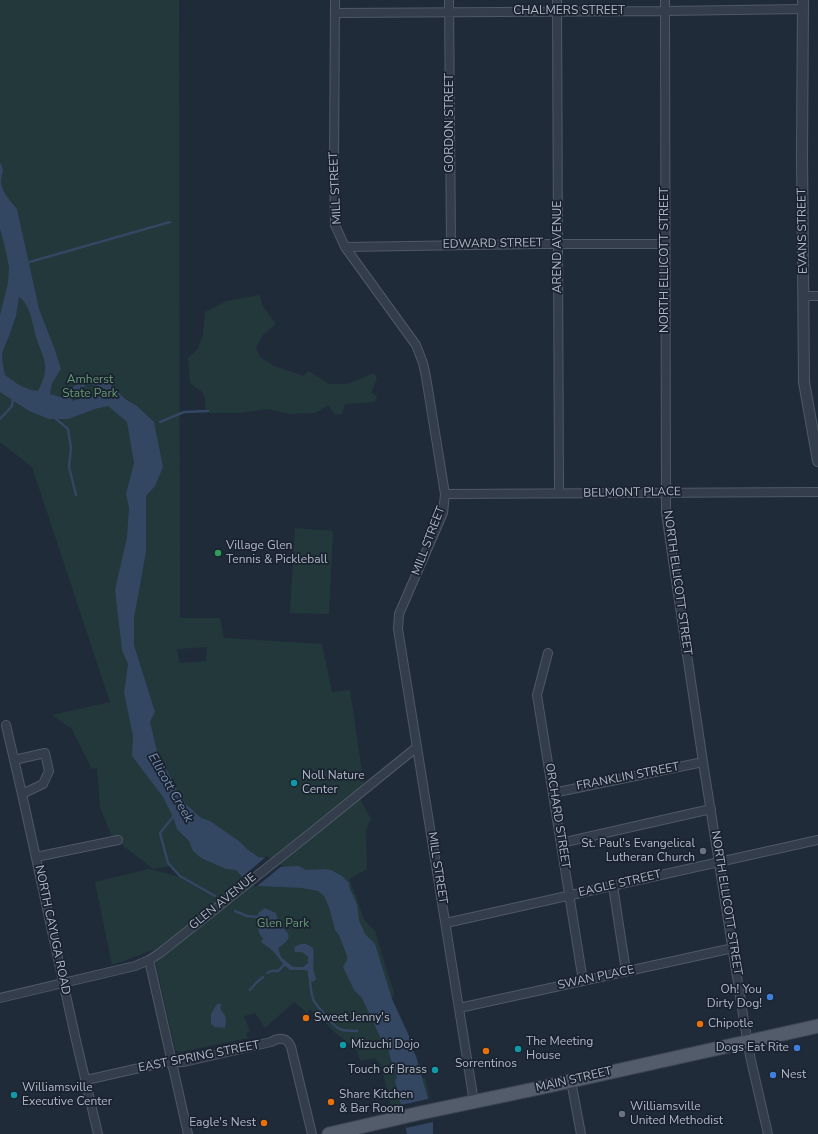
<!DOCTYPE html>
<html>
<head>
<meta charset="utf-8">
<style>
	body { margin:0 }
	canvas { display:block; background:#202b3a }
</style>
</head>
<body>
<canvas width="818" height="1134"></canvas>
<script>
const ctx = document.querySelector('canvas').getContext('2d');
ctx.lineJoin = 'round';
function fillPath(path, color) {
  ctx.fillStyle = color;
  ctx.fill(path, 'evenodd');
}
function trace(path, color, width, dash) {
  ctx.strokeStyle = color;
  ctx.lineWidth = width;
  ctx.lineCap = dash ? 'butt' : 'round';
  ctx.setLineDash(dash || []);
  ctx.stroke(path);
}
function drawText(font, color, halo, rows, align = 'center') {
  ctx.font = font + ' "Nunito Sans",sans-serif';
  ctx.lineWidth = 3.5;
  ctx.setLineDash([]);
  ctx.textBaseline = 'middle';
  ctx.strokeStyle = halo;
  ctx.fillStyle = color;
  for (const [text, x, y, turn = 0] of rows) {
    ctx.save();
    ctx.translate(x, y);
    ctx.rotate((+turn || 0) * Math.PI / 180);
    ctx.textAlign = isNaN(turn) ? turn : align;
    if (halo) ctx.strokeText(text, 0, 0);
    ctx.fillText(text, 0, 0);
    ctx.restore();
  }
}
const green = new Path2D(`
	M 0,0 L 179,0 L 180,618 L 220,618 L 224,638 L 322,644 L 332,692 L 350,690 L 364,786 L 357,794 L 371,819 L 366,830 L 367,869 L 349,879 L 356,896 L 364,920 L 375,931 L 386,968 L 394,993 L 392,999 L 409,1036 L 410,1045 L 416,1056 L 421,1077 L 425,1078 L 430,1098 L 391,1107 L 381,1065 L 375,1058 L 360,1061 L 357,1050 L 334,1032 L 321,1018 L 310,1009 L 307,1013 L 294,1002 L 265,1028 L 255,1013 L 244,1016 L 250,1032 L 246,1033 L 248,1038 L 180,1052 L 175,1050 L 153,950 L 112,965 L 95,882 L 149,869 L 185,878 L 170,866 L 153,869 L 112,837 L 100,807 L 97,768 L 92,769 L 72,729 L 52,715 L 110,702 L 32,467 L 0,442 ZM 207,647 L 206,660 L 207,661 L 179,663 L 177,649 Z
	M 260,295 L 262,305 L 276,324 L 263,335 L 256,348 L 260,357 L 274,366 L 303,376 L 309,371 L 329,384 L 347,384 L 374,373 L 377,379 L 371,392 L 377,397 L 375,402 L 345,404 L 342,414 L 335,414 L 328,405 L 315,413 L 290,414 L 267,409 L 239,413 L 209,413 L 205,406 L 205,397 L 201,391 L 190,383 L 188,358 L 198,349 L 203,334 L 205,312 L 227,301 Z
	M 295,528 L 333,531 L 329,614 L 290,613 Z`);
const water = new Path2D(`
	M 0,162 C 5,172 2,172 1,181 C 1,191 11,202 17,209 L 39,309 L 55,350 L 61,369 L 52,383 L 50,394 L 61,397 L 72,388 L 81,379 L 93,376 L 109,383 L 125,399 L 137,406 L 154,422 L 163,467 L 155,486 L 146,496 L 146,552 L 134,618 L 134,645 L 155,712 L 150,722 L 157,751 L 178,792 L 186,804 L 201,818 L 210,821 L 239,841 L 247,849 L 258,857 L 265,858 L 280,867 L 299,866 L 306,870 L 324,869 L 331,870 L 342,876 L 349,883 L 350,889 L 357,904 L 359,920 L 365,934 L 375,944 L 392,999 L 409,1036 L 410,1045 L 416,1056 L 428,1099 L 433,1122 L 433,1134 L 407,1134 L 401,1105 L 399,1098 L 395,1080 L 397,1078 L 395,1068 L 393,1067 L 387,1045 L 384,1041 L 382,1041 L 362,998 L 354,990 L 343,967 L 347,960 L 347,956 L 339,935 L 335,930 L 329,907 L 324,896 L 318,891 L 302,888 L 259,886 L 243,878 L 236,870 L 226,869 L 201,858 L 193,851 L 189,841 L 177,829 L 173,817 L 163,797 L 132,756 L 133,736 L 124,693 L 128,664 L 122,650 L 115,590 L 127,537 L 129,508 L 126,494 L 134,463 L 127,422 L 108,406 L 95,409 L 68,419 L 49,419 L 29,411 L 0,392 L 0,315 L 8,283 L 9,267 L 5,247 L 0,229 ZM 19,297 C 32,307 32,325 37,340 C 40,350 46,359 45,370 C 45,377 41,384 38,391 L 31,390 L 19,385 L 5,375 L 3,366 L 2,353 L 9,336 L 16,316 ZM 86,385 C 92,384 100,386 105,389 L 104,393 L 99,397 L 87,396 L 83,398 L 71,401 L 80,390 Z
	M 265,908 L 276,913 C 277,917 278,922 281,926 C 284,930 291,933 288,939 C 286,943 281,946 278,948 L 281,957 L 293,967 L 303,967 L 308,963 L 308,957 L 302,952 L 295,952 L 294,947 C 302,943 305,942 313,948 C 315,958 311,969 316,978 L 315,981 L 310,982 L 308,977 L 308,971 L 304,970 L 290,970 L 284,965 L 273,951 L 261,942 L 263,938 C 255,932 260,921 258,913 Z
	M 217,1004 L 221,1004 C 220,1010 221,1010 224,1014 C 227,1018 226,1023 225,1028 L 215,1027 L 211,1024 L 211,1014 Z`);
const pier = new Path2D(`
	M 267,856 L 281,865 L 283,865 L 256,887 L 241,878 Z
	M 428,1099 L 433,1122 L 406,1128 L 401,1105 Z`);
const stream = new Path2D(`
	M 26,263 L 170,222
	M 55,418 L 68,429 L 71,448 L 69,467 L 76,495
	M 0,419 L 12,406 L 13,399
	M 160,422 L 184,412 L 208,411
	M 173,817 L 160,833 L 168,863 L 180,876 L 215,896
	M 235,911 L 247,916 L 259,917
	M 267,973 L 271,971 L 278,971 L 284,965
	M 310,982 C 311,988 311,995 314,1001 C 317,1006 334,1026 339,1029 C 345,1031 351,1031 357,1031
	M 250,990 L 257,982 L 263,977`);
const minor = new Path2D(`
	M 335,0 L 334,166 L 335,225 L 345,247 L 416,345 L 423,363 L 426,377 L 445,494 L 443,513 L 399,614 L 398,629 L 474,1102
	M 449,0 L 451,245
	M 557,0 L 559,493
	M 665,0 L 666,513 L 703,762 L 744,1021 L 750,1056 L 768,1134
	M 336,13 L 665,11 L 803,9
	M 345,247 L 537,244 L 665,244
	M 804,296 L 818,296
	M 445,494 L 818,492
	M 548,653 L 537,695 L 583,981
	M 6,725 L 22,794 L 75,1036 L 98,1134
	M 14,760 L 45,753 L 49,771 L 43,784 L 22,794
	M 553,793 L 703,762
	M 561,843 L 711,809
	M 36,857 L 118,840
	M 613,886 L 626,971
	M 446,923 L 818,840
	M 149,960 L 188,1134
	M 0,998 L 135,966 L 149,960 L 160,953 L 312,832 L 417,747
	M 459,1008 L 733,948
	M 86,1080 L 162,1063 L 184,1062 L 271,1042 C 279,1037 287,1037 291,1047 L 312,1134
	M 571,1081 L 581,1134`);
const tertiary = new Path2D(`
	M 803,0 L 802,154 L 804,382 L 818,461`);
const primary = new Path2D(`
	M 329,1134 L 420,1113 L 544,1087 L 818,1026`);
const markers = [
	[218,553,4,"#2e9e5b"],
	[294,783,4,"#0f9aa8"],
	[703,851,4,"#6b7280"],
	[770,997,4,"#3f7fe0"],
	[306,1018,4,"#e8710a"],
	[700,1024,4,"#e8710a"],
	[343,1045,4,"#0f9aa8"],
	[797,1048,4,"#3f7fe0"],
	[518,1049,4,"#0f9aa8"],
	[486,1051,4,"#e8710a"],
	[435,1070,4,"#0f9aa8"],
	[773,1075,4,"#3f7fe0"],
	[14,1095,4,"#0f9aa8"],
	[331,1102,4,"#e8710a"],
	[622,1114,4,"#6b7280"],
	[264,1123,4,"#e8710a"]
];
const streetNames = [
	["CHALMERS STREET",569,11],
	["GORDON STREET",450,123,-90],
	["MILL STREET",336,188,-93],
	["EVANS STREET",803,231,-91],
	["EDWARD STREET",493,244,-1],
	["AREND AVENUE",558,247,-90],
	["NORTH ELLICOTT STREET",665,260,-90],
	["BELMONT PLACE",632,493,-1],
	["MILL STREET",429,541,-69],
	["NORTH ELLICOTT STREET",677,583,82],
	["FRANKLIN STREET",628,777,-11],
	["ORCHARD STREET",557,816,81],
	["MILL STREET",437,868,81],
	["EAGLE STREET",620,884,-13],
	["GLEN AVENUE",223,902,-39],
	["NORTH ELLICOTT STREET",726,903,81],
	["NORTH CAYUGA ROAD",52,930,78],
	["SWAN PLACE",596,978,-12],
	["EAST SPRING STREET",199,1057,-11],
	["MAIN STREET",574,1080,-13]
];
const parkNames = [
	["Amherst",90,380],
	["State Park",90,394],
	["Glen Park",283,924]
];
const poiNames = [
	["Village Glen",226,546],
	["Tennis & Pickleball",226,560],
	["Noll Nature",302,776],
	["Center",302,790],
	["St. Paul's Evangelical",695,844,"right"],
	["Lutheran Church",695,858,"right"],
	["Oh! You",762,990,"right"],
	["Dirty Dog!",762,1004,"right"],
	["Sweet Jenny's",314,1018],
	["Chipotle",708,1024],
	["The Meeting",526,1042],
	["House",526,1056],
	["Mizuchi Dojo",351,1045],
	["Dogs Eat Rite",789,1048,"right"],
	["Sorrentinos",486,1064,"center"],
	["Touch of Brass",427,1070,"right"],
	["Nest",781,1075],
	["Williamsville",22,1088],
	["Executive Center",22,1102],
	["Share Kitchen",339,1095],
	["& Bar Room",339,1109],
	["Williamsville",630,1107],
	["United Methodist",630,1121],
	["Eagle's Nest",256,1123,"right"]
];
const waterNames = [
	["Ellicott Creek",170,788,60]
];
fillPath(green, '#22383b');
fillPath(water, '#334662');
fillPath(pier, '#202b3a');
trace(stream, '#334662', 2.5);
trace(minor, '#4f5865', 10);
trace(tertiary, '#4f5865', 12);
trace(primary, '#3e4654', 15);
trace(minor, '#343d4b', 8);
trace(tertiary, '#343d4b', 10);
trace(primary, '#525c6b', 13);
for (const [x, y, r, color] of markers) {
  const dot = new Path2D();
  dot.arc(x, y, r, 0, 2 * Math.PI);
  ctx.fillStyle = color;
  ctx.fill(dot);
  trace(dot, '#1a222f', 1.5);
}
drawText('12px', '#afb8c7', '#1a222f', streetNames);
drawText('12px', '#659972', '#1a222f', parkNames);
drawText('12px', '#afb8c7', '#1a222f', poiNames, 'left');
drawText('italic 13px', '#758eb0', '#1a222f', waterNames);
</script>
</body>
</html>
